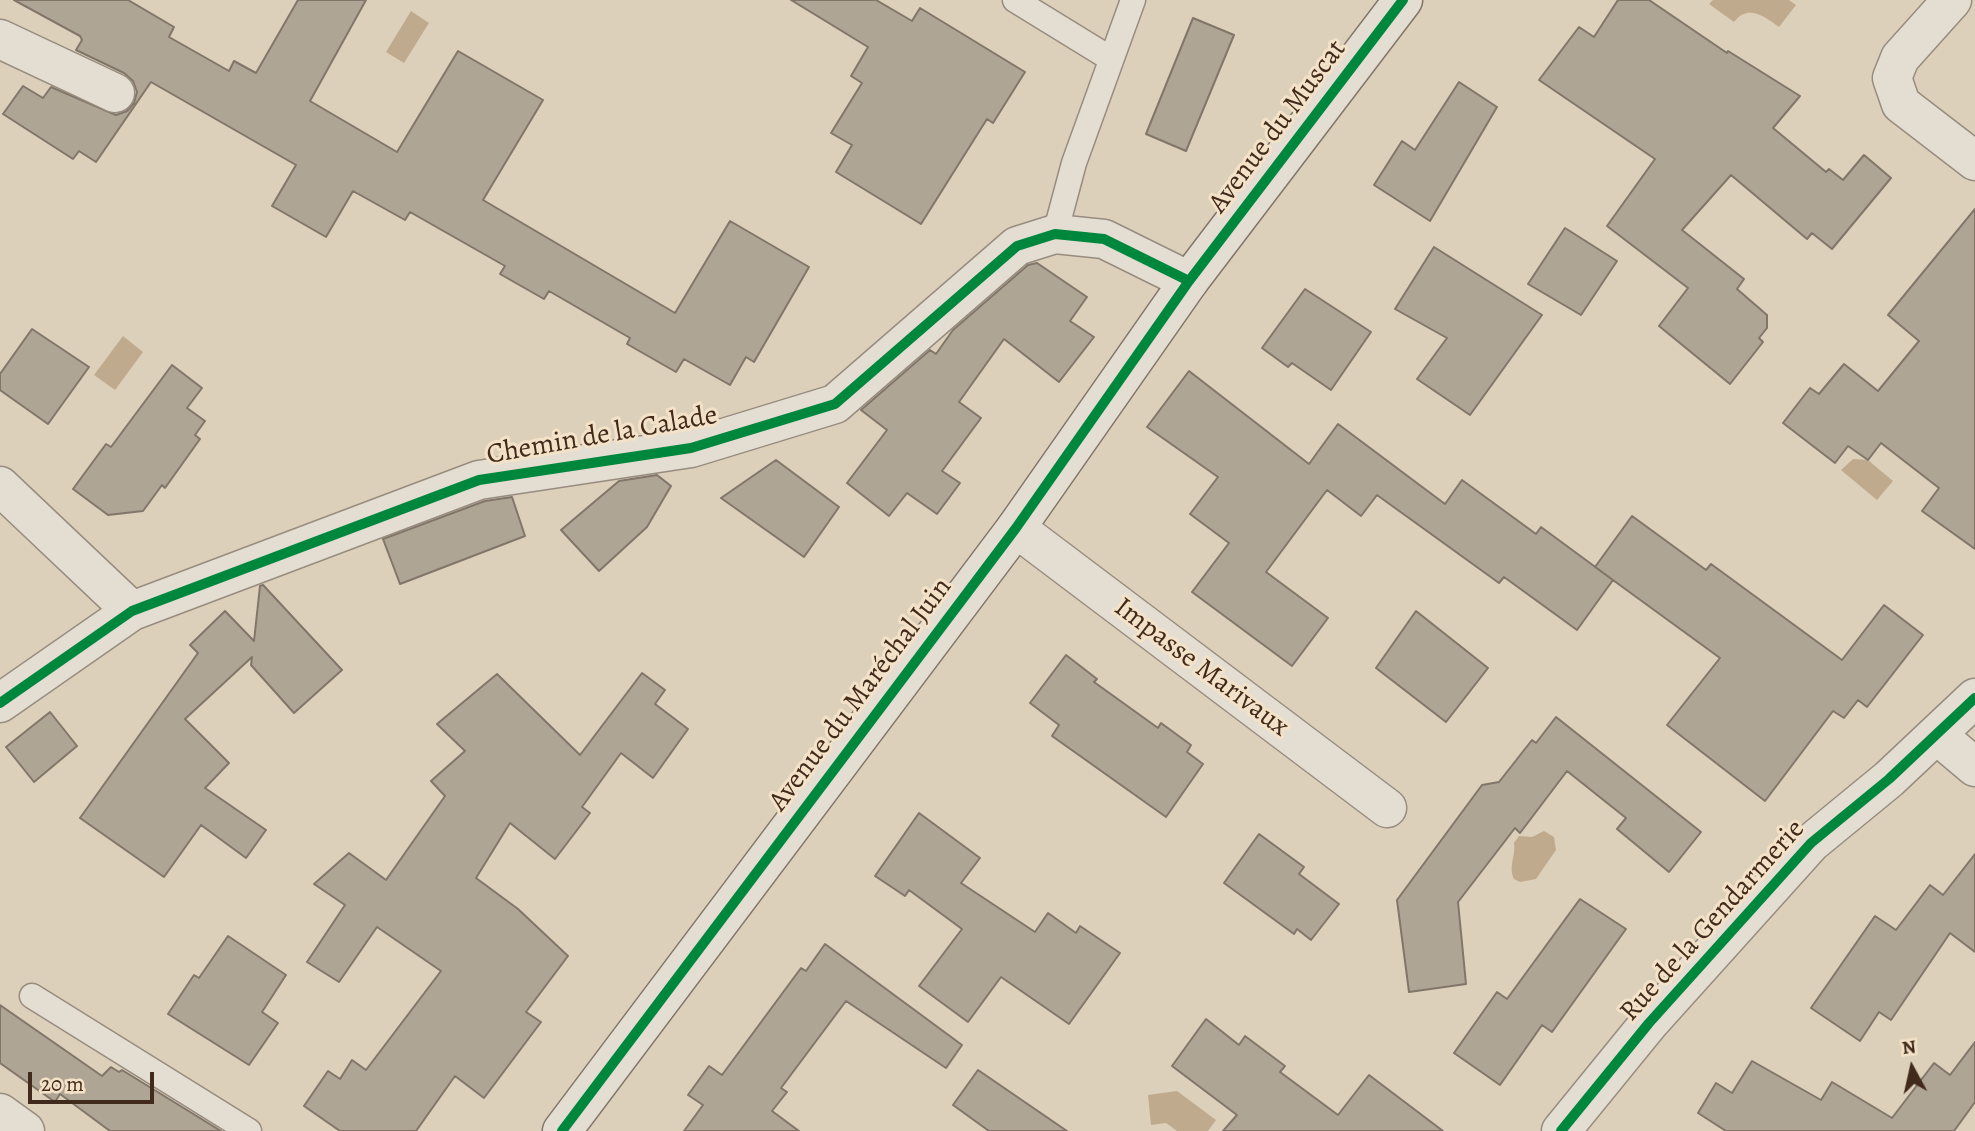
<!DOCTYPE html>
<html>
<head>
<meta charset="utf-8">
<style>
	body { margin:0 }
	#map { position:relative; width:1975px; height:1131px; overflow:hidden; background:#ddd0ba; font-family:Alegreya,serif }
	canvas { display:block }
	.north { position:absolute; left:1877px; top:1033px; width:70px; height:70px; -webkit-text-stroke:5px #f3e2c8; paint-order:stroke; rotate:352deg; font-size:19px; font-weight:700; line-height:28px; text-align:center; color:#412a1b }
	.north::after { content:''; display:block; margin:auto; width:24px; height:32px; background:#412a1b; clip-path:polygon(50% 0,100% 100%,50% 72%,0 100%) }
	.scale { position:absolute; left:28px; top:1072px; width:126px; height:32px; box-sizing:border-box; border:4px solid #412a1b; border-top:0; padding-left:9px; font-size:21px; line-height:24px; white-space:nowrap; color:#412a1b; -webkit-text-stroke:5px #f3e2c8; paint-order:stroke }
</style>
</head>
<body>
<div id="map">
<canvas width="1975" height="1131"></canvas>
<div class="north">N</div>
<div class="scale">20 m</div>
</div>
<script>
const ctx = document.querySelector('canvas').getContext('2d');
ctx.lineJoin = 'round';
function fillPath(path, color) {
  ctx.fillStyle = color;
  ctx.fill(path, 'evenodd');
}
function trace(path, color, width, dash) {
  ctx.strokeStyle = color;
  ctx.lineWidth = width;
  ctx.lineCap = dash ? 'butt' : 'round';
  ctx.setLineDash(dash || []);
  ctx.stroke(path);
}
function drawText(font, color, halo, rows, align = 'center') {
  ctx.font = font + ' Alegreya,serif';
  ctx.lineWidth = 6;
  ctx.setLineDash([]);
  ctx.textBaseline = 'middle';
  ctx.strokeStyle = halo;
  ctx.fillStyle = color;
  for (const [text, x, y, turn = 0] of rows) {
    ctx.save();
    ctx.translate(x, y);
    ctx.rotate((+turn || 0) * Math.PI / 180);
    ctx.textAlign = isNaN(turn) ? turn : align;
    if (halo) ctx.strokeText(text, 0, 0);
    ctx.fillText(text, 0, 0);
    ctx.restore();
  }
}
const water = new Path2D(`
	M 1713,0 L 1789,0 L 1796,5 L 1779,27 C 1764,16 1748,4 1734,22 L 1709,4 Z
	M 411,11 L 429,23 L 404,63 L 386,52 Z
	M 123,336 L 143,352 L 115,390 L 94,375 Z
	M 1853,459 L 1868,460 L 1893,481 L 1877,500 L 1841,470 Z
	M 1544,831 L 1554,837 L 1556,850 L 1536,879 L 1520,882 L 1514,879 C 1508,866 1516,856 1514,843 L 1519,836 L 1532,837 Z
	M 1177,1091 L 1216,1120 L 1208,1131 L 1177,1131 L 1166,1123 L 1151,1125 L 1148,1095 Z`);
const building = new Path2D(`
	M 14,0 L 128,0 L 174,27 L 169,37 L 229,71 L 234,61 L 256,73 L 298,0 L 366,0 L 310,101 L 397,152 L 458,51 L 543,100 L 483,200 L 675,313 L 730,221 L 809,267 L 754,362 L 746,357 L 730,385 L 684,359 L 676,372 L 627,344 L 630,338 L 549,291 L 544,299 L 500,274 L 505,266 L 410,212 L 405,220 L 353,191 L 326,237 L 272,206 L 296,165 L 151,82 L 96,162 L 79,151 L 73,159 L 3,114 L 23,86 L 43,98 L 51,87 L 116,115 L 127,111 L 134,103 L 137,92 L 133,81 L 124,73 L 76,50 L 82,40 L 80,36 Z
	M 791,0 L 876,0 L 912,21 L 920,8 L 1025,72 L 993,123 L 987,119 L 921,224 L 836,172 L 852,145 L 831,133 L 862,83 L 851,76 L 868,47 Z
	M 1618,0 L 1649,0 L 1727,53 L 1728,51 L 1800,96 L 1773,128 L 1826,172 L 1829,169 L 1843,180 L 1864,155 L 1891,178 L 1832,249 L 1812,233 L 1807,239 L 1731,175 L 1682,230 L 1744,279 L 1737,289 L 1767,315 L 1767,328 L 1759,338 L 1763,342 L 1730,384 L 1659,326 L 1688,288 L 1607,226 L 1655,159 L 1539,80 L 1579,27 L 1594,37 Z
	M 1193,18 L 1234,35 L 1186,151 L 1146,134 Z
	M 1459,82 L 1497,107 L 1430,221 L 1374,185 L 1402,141 L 1415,150 Z
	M 1975,209 L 1975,549 L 1922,511 L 1939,488 L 1881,443 L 1868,460 L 1848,446 L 1835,463 L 1783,423 L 1810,388 L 1819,394 L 1844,364 L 1878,391 L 1919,341 L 1888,315 Z
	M 1565,228 L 1617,261 L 1581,315 L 1528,284 Z
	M 1434,247 L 1542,315 L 1470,415 L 1417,379 L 1447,338 L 1395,309 Z
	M 1037,263 L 1087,297 L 1070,321 L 1094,337 L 1059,382 L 1004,339 L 959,402 L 981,418 L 942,471 L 960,483 L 937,514 L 907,493 L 889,516 L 847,483 L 887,430 L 861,410 L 930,350 L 936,354 L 953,330 L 1028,265 Z
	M 1305,289 L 1371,332 L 1331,390 L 1292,363 L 1288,367 L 1262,348 Z
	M 32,329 L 89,367 L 48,424 L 0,390 L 0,374 Z
	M 172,365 L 202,388 L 187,408 L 205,421 L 195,435 L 200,439 L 165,488 L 162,485 L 143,511 L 108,515 L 73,489 L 106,444 L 111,447 Z
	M 1189,371 L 1309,464 L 1338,424 L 1445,504 L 1462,480 L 1536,534 L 1541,527 L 1613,580 L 1577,630 L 1504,577 L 1499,583 L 1377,495 L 1361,516 L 1327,490 L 1266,572 L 1328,618 L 1292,666 L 1192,592 L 1229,543 L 1190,514 L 1218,477 L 1147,427 Z
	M 776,460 L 839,507 L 804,557 L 721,498 Z
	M 657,475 L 671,486 L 647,527 L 599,571 L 561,530 L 619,481 Z
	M 512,497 L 525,536 L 400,584 L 383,539 L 485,501 Z
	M 1632,516 L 1706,570 L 1711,564 L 1842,660 L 1884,605 L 1923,635 L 1867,707 L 1858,700 L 1844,718 L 1833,711 L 1765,801 L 1667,725 L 1720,658 L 1595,567 Z
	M 263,585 L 342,670 L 294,713 L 251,665 L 252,657 L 185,719 L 229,763 L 205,788 L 266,830 L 246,858 L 201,825 L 164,877 L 80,818 L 198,653 L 190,645 L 225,611 L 254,641 L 260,586 Z
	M 1416,611 L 1488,668 L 1446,722 L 1376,668 Z
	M 1066,655 L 1097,679 L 1094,682 L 1158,728 L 1161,723 L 1191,745 L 1187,752 L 1203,764 L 1166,817 L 1052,736 L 1059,725 L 1030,703 Z
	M 642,673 L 665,690 L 655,704 L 688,729 L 653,778 L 621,753 L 582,807 L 590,813 L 555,859 L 510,823 L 476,878 L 518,909 L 568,956 L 526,1012 L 541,1022 L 484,1098 L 455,1076 L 416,1131 L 340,1131 L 304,1106 L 328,1071 L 340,1079 L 352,1060 L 366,1070 L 441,971 L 377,927 L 339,982 L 307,962 L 345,905 L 314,884 L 349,853 L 386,880 L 445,796 L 431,781 L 465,751 L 437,724 L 497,674 L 580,755 Z
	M 50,712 L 77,746 L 34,782 L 6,747 Z
	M 1556,717 L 1701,832 L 1669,872 L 1617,829 L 1626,818 L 1567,771 L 1520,833 L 1515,828 L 1458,902 L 1466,984 L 1409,992 L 1397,900 L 1482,785 L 1499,782 L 1532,740 L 1536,743 Z
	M 919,813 L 980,858 L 961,883 L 1035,932 L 1048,913 L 1076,933 L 1080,926 L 1120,953 L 1069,1024 L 1001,977 L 968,1022 L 919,986 L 962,929 L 909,890 L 905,896 L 875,876 Z
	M 1259,834 L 1304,867 L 1299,874 L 1339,904 L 1311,940 L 1297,929 L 1294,934 L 1224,883 Z
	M 1975,854 L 1975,952 L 1950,933 L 1891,1020 L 1879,1012 L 1860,1041 L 1811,1008 L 1875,916 L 1896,930 L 1930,885 L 1943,895 Z
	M 1580,899 L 1626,929 L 1552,1032 L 1542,1025 L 1500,1085 L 1454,1053 L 1497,992 L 1507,999 Z
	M 228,936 L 286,975 L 262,1012 L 278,1023 L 249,1065 L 168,1014 L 194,975 L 199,978 Z
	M 825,944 L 962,1045 L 946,1068 L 846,1001 L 781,1088 L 787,1092 L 772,1111 L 799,1131 L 684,1131 L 703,1105 L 688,1095 L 709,1066 L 722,1075 L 801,968 L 806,971 Z
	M 0,1005 L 102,1076 L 111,1067 L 119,1072 L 122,1070 L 221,1131 L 110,1131 L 60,1094 L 55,1102 L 0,1063 Z
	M 1206,1019 L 1239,1045 L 1245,1036 L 1285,1066 L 1280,1072 L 1338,1115 L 1369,1075 L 1443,1131 L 1223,1131 L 1237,1115 L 1172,1066 Z
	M 1975,1042 L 1975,1102 L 1954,1131 L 1726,1131 L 1698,1113 L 1716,1083 L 1732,1093 L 1752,1061 L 1821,1100 L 1832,1082 L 1892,1118 L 1934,1063 L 1950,1075 Z
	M 978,1070 L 1067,1131 L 989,1131 L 953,1105 Z`);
const service = new Path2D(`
	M 1015,0 L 1111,59
	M 1055,234 L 1074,163 L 1133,0
	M 32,996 L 249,1131`);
const minor = new Path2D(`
	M 1952,0 L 1900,58 L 1892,78 L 1901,104 L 1975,161
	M 0,39 L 115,93
	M 0,486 L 132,611
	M 1016,528 L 1387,808
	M 0,703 L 132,611 L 479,480 L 691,448 L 835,404 L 1017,246 L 1055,234 L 1104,239 L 1189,281
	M 1937,735 L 1975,767
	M 0,1113 L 25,1131
	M 1561,1131 L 1649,1023 L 1811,843 L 1889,779 L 1975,698`);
const secondary = new Path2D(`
	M 562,1131 L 1016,528 L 1189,281 L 1403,0`);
const cycleway = new Path2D(`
	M 0,703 L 132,611 L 479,480 L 691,448 L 835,404 L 1017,246 L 1055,234 L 1104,239 L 1189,281
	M 562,1131 L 1016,528 L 1189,281 L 1403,0
	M 1561,1131 L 1649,1023 L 1811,843 L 1889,779 L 1975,698`);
const streetNames = [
	["Avenue du Muscat",1278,127,-53],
	["Chemin de la Calade",602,436,-10],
	["Impasse Marivaux",1201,668,37],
	["Avenue du Maréchal Juin",861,695,-53],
	["Rue de la Gendarmerie",1713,921,-48]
];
fillPath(water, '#bfaa8d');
fillPath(building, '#afa595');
trace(building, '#817669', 2);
trace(service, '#978c7f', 27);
trace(minor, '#978c7f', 41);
trace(secondary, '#817669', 41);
trace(service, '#e4ddd2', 24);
trace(minor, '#e4ddd2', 38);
trace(secondary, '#e4ddd2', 38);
trace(cycleway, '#00873e', 10);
drawText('28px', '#412a1b', '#f3e2c8', streetNames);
</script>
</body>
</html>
